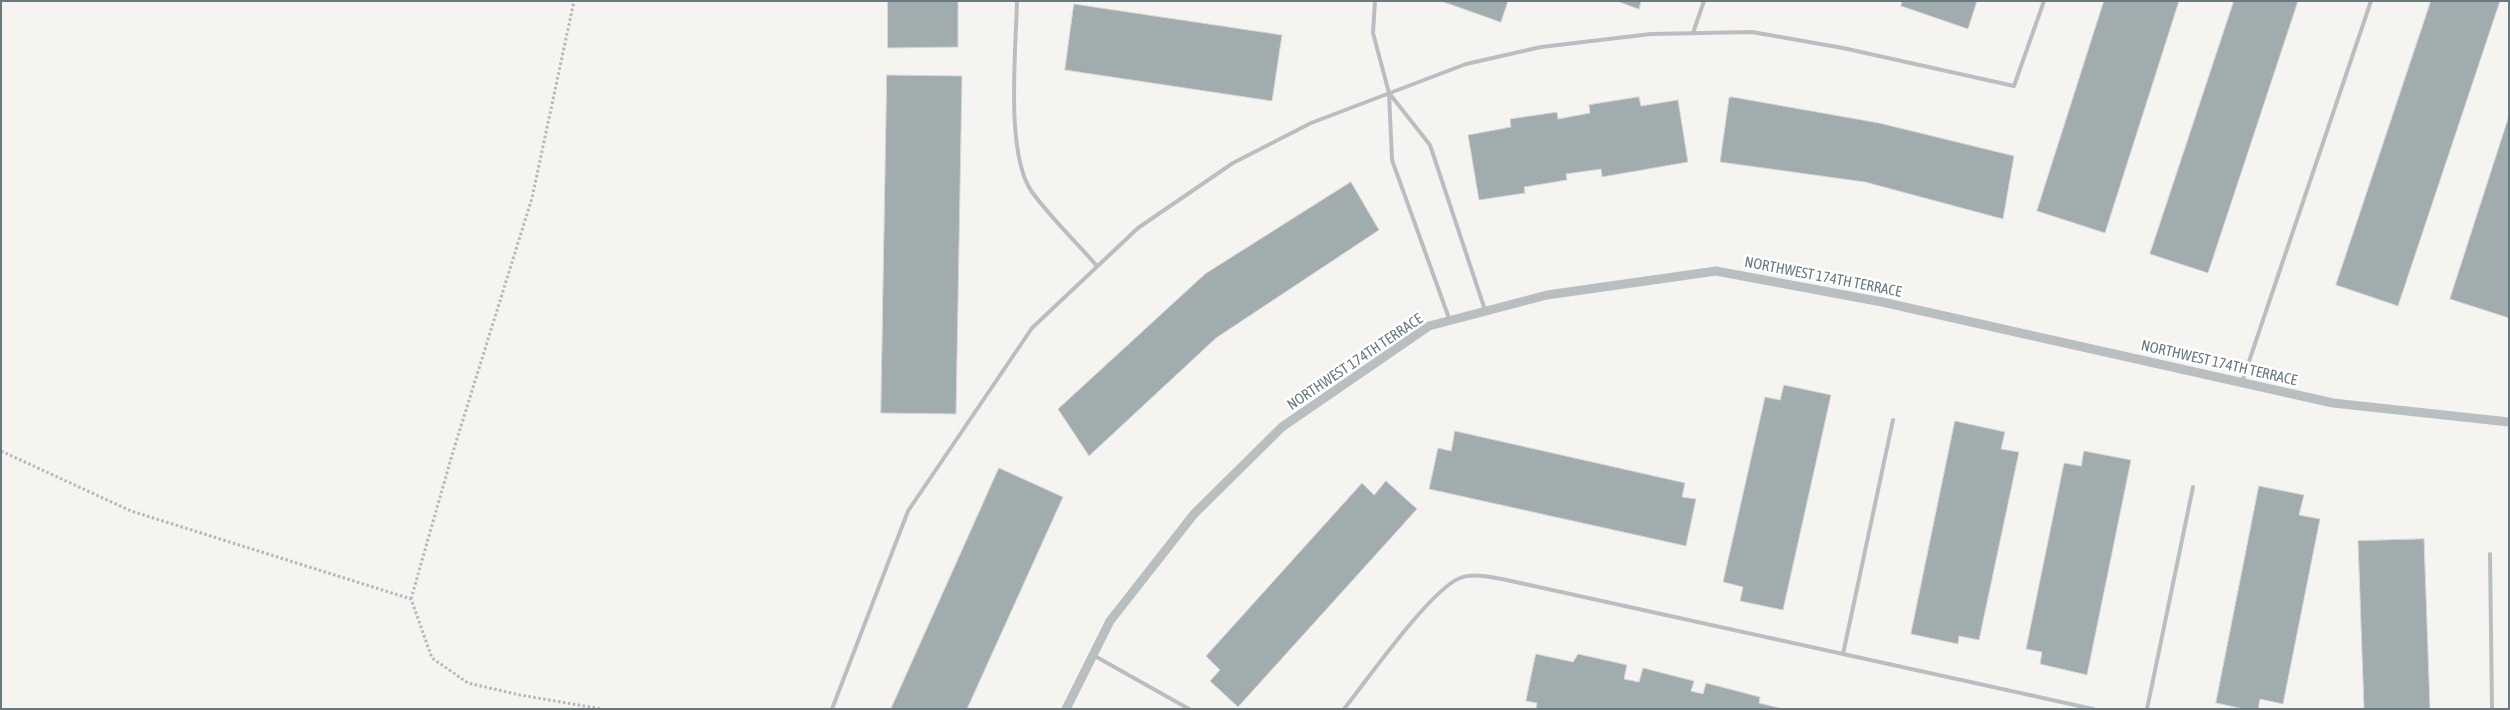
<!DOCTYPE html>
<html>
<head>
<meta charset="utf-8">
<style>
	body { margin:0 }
	#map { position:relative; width:2510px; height:710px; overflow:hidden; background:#f5f4f1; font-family:"Asap Condensed",sans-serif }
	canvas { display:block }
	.frame { position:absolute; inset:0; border:2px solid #667a80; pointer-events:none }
</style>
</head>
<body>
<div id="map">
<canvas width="2510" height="710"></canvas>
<div class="frame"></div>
</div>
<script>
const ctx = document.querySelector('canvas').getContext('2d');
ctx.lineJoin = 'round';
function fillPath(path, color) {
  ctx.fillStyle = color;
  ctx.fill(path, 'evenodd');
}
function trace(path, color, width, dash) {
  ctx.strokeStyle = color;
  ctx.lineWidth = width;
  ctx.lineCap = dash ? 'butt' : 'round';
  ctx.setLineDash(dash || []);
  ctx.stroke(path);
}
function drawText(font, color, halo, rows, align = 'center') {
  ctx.font = font + ' "Asap Condensed",sans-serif';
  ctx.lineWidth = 5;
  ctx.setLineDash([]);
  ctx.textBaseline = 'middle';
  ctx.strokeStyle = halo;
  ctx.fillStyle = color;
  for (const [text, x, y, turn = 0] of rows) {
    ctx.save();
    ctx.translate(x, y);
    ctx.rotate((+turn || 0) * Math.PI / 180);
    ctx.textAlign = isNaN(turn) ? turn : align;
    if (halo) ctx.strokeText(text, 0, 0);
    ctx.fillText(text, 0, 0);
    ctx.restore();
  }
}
const building = new Path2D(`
	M 888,1 L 958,1 L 958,47 L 888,48 Z
	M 1441,1 L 1508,1 L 1501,22 Z
	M 1617,1 L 1641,1 L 1639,9 Z
	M 1902,1 L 1977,1 L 1968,29 L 1901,6 Z
	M 2104,1 L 2179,1 L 2105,233 L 2037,211 Z
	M 2234,1 L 2298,1 L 2208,273 L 2150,254 Z
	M 2431,1 L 2500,1 L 2398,306 L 2336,285 Z
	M 1074,4 L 1282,35 L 1272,101 L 1065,70 Z
	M 887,75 L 962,76 L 956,414 L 881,413 Z
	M 1639,97 L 1641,106 L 1678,100 L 1688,162 L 1602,177 L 1601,169 L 1566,174 L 1567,180 L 1524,187 L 1525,193 L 1479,200 L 1468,135 L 1511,127 L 1510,119 L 1557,112 L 1558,119 L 1590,113 L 1589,105 Z
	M 1732,97 L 1879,123 L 2014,156 L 2003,219 L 1865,182 L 1720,162 L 1729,98 Z
	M 2509,116 L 2509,318 L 2450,299 Z
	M 1351,182 L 1379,230 L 1216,338 L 1089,456 L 1058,409 L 1205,274 Z
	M 1784,385 L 1831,395 L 1783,610 L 1740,601 L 1743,587 L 1723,582 L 1765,397 L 1780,400 Z
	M 1955,421 L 2005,432 L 2001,449 L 2019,452 L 1979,640 L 1959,636 L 1958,644 L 1911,634 Z
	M 1455,431 L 1685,483 L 1682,497 L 1696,499 L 1686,546 L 1429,489 L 1438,448 L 1451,451 Z
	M 2084,451 L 2131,460 L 2087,675 L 2040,664 L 2042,652 L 2026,649 L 2064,463 L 2081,466 Z
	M 999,468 L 1063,497 L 967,709 L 891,709 Z
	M 1386,481 L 1417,509 L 1238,707 L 1210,681 L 1220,670 L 1206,656 L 1362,483 L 1374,495 Z
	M 2259,486 L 2304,495 L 2299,515 L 2320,519 L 2283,704 L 2260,699 L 2258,709 L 2244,709 L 2216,703 Z
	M 2424,539 L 2430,709 L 2364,709 L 2358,541 Z
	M 1536,654 L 1573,662 L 1578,654 L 1627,665 L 1624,679 L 1639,682 L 1643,668 L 1694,681 L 1691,691 L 1703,694 L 1706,683 L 1760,697 L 1759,703 L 1783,709 L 1536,709 L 1537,703 L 1526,701 Z`);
const path = new Path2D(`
	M 1,451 L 131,511 L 411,599 L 432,658 L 468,683 L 520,695 L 602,709
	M 411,599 L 452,455 L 532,198 L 574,1`);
const service = new Path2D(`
	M 1017,1 C 1016,49 1005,154 1032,192 C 1051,218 1076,242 1097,266
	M 1375,1 L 1373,33 L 1389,93 L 1392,160 L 1450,321
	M 1693,33 L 1704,1
	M 1389,93 L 1430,145 L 1485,310
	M 2242,382 L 2371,1
	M 2490,554 L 2492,709
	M 1843,654 L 1893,420
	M 1093,655 L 1189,709
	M 832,709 L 908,511 L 1032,328 L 1138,228 L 1233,163 L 1311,123 L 1466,64 L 1541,47 L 1651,34 L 1752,32 L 1843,48 L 2014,86 L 2044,1
	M 1344,709 C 1367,680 1431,589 1460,578 C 1473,573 1490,577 1502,579 L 2093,709
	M 2147,709 L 2193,487`);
const tertiary = new Path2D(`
	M 1066,709 L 1110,621 L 1194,514 L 1282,427 L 1429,326 L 1547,295 L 1716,271 L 1882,302 L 2333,403 L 2509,422`);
const streetNames = [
	["NORTHWEST 174TH TERRACE",1823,277,11],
	["NORTHWEST 174TH TERRACE",1355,362,-34],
	["NORTHWEST 174TH TERRACE",2219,363,13]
];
fillPath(building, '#a1acae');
trace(building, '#d6d6d4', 1);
trace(path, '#b4b8ba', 3, [2.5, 2.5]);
trace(service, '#b9bfc1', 4);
trace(tertiary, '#b9bfc1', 9);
drawText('15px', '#667a80', '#fff', streetNames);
</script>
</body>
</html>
